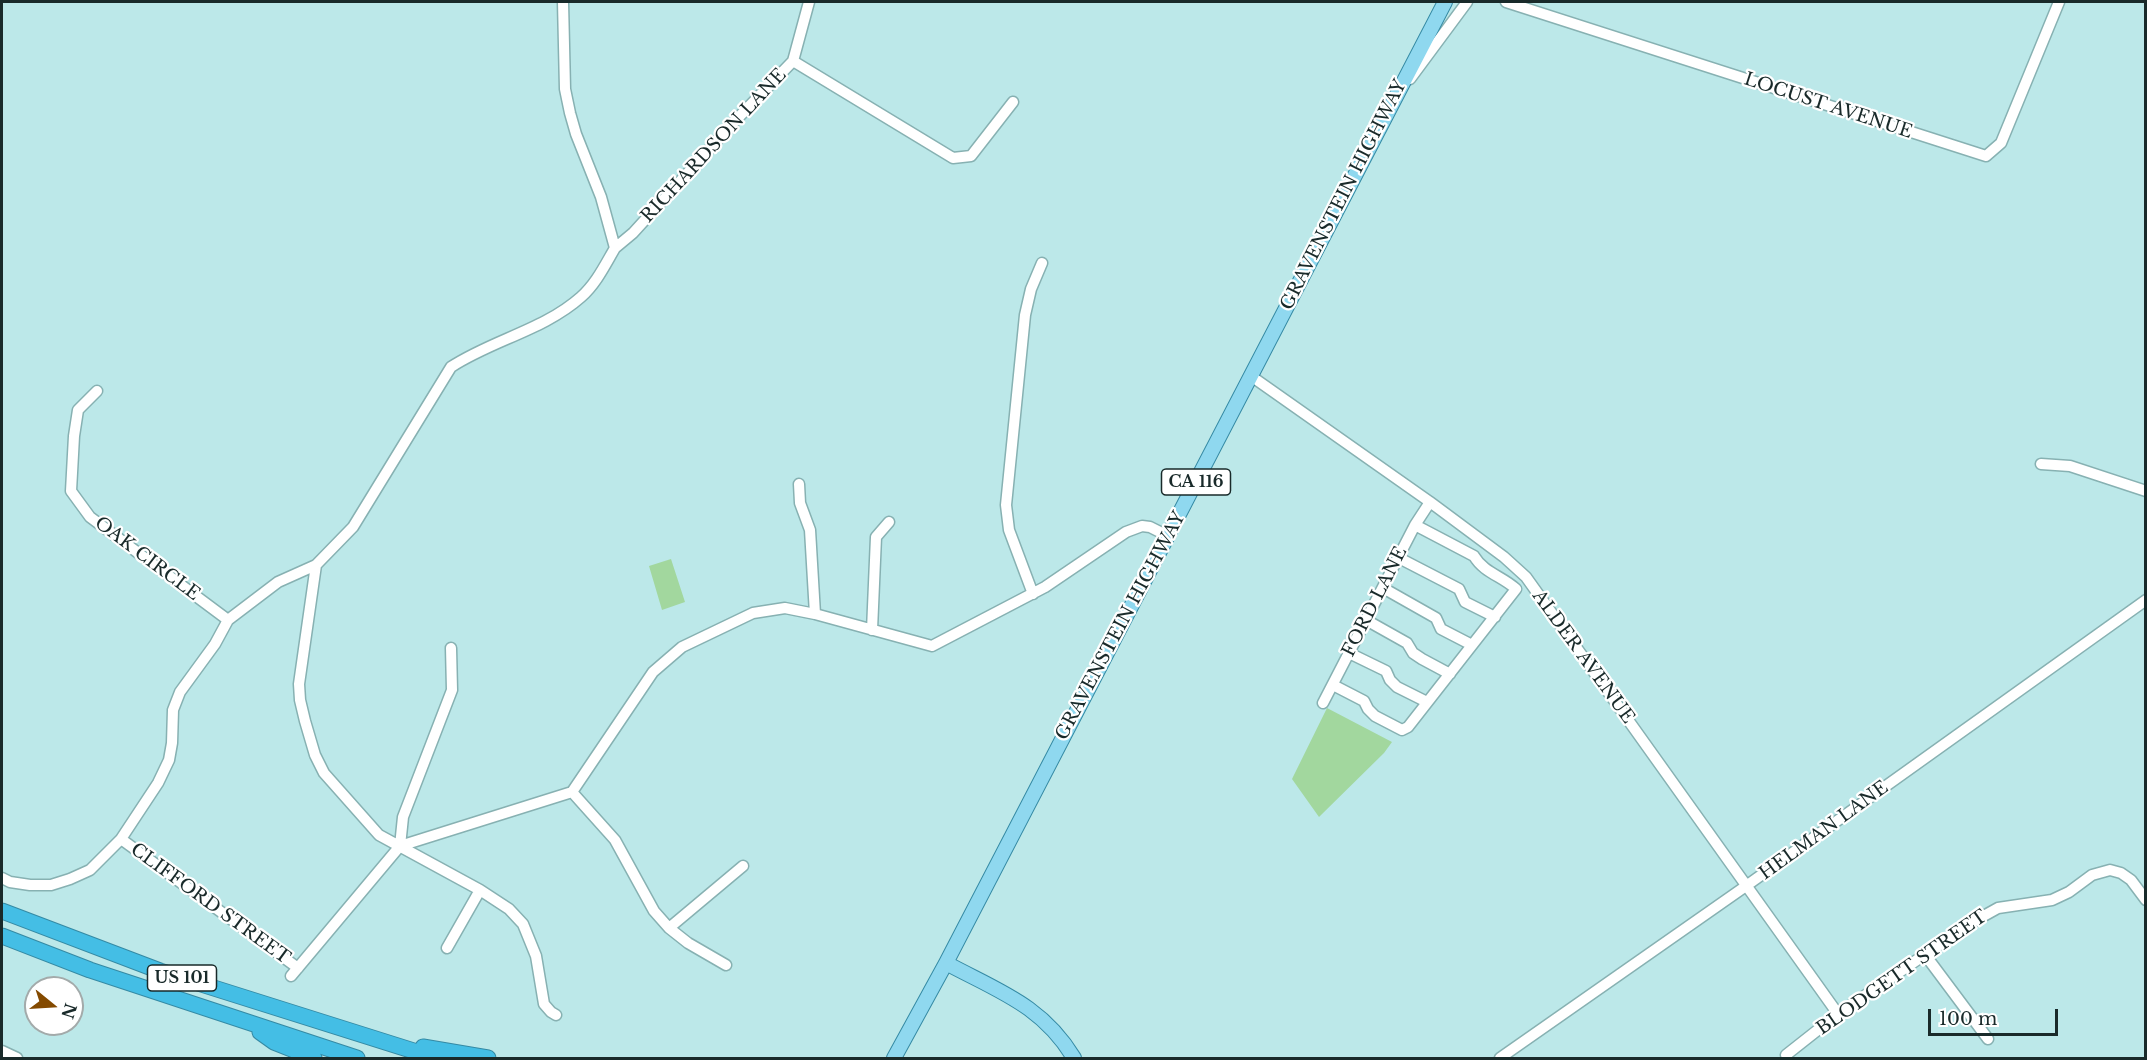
<!DOCTYPE html>
<html>
<head>
<meta charset="utf-8">
<style>
	body { margin:0 }
	#map { position:relative; width:2147px; height:1060px; overflow:hidden; background:#bce8e9; font-family:"Libre Baskerville",serif }
	canvas { display:block }
	.frame { position:absolute; inset:0; border:3px solid #192a2a; pointer-events:none }
	.north { position:absolute; left:24px; top:976px; width:60px; height:60px; box-sizing:border-box; background:#fff; border:2px solid #a3aaaa; border-radius:50%; rotate:108deg; font-size:16px; font-weight:700; line-height:24px; text-align:center; color:#192a2a }
	.north::after { content:''; display:block; margin:auto; width:21px; height:27px; background:#844a00; clip-path:polygon(50% 0,100% 100%,50% 72%,0 100%) }
	.scale { position:absolute; left:1928px; top:1009px; width:130px; height:27px; box-sizing:border-box; border:3px solid #192a2a; border-top:0; padding-left:8px; font-size:18px; line-height:21px; white-space:nowrap; color:#192a2a; -webkit-text-stroke:4px #fff; paint-order:stroke }
</style>
</head>
<body>
<div id="map">
<canvas width="2147" height="1060"></canvas>
<div class="frame"></div>
<div class="north">N</div>
<div class="scale">100 m</div>
</div>
<script>
const ctx = document.querySelector('canvas').getContext('2d');
ctx.lineJoin = 'round';
function fillPath(path, color) {
  ctx.fillStyle = color;
  ctx.fill(path, 'evenodd');
}
function trace(path, color, width, dash) {
  ctx.strokeStyle = color;
  ctx.lineWidth = width;
  ctx.lineCap = dash ? 'butt' : 'round';
  ctx.setLineDash(dash || []);
  ctx.stroke(path);
}
function drawText(font, color, halo, rows, align = 'center') {
  ctx.font = font + ' "Libre Baskerville",serif';
  ctx.lineWidth = 4.5;
  ctx.setLineDash([]);
  ctx.textBaseline = 'middle';
  ctx.strokeStyle = halo;
  ctx.fillStyle = color;
  for (const [text, x, y, turn = 0] of rows) {
    ctx.save();
    ctx.translate(x, y);
    ctx.rotate((+turn || 0) * Math.PI / 180);
    ctx.textAlign = isNaN(turn) ? turn : align;
    if (halo) ctx.strokeText(text, 0, 0);
    ctx.fillText(text, 0, 0);
    ctx.restore();
  }
}
const green = new Path2D(`
	M 671,559 L 685,602 L 662,610 L 649,566 Z
	M 1327,708 L 1392,742 L 1384,753 L 1319,817 L 1292,779 Z`);
const minor = new Path2D(`
	M 1506,2 L 1986,156 L 2001,143 L 2059,2
	M 793,61 L 953,158 L 971,156 L 1013,102
	M 1410,79 L 1467,2
	M 615,248 L 633,233 L 734,122 L 793,61 L 809,2
	M 1251,376 L 1430,502 L 1504,557 L 1526,577 L 1838,1014
	M 97,391 L 78,410 L 74,436 L 71,491 L 90,517 L 228,620
	M 2041,464 L 2070,466 L 2146,491
	M 799,484 L 800,503 L 810,530 L 815,614
	M 1399,558 L 1459,589 L 1465,602 L 1495,617
	M 316,565 L 299,684 L 300,700 L 305,721 L 315,755 L 324,773 L 379,835 L 480,890 L 509,909 L 523,924 L 536,956 L 544,1004 L 551,1012 L 556,1015
	M 1383,588 L 1436,618 L 1441,629 L 1472,645
	M 1033,594 L 1009,530 L 1006,505 L 1025,315 L 1031,289 L 1042,263
	M 1366,620 L 1407,643 L 1413,653 L 1422,659 L 1450,674
	M 872,630 L 876,537 L 889,522
	M 1349,653 L 1386,671 L 1390,680 L 1397,687 L 1427,702
	M 1333,685 L 1364,701 L 1368,709 L 1375,716 L 1402,730 L 1408,727 L 1516,589 C 1502,576 1484,573 1474,556 L 1415,525
	M 1323,703 L 1415,525 L 1430,502
	M 572,792 L 615,840 L 654,911 L 669,928 L 688,943 L 726,965
	M 121,839 L 298,968
	M 400,846 L 403,817 L 452,690 L 451,648
	M 2,878 L 10,882 L 30,885 L 51,885 L 70,879 L 90,870 L 121,839 L 158,783 L 169,760 L 172,743 L 173,710 L 180,692 L 215,644 L 228,620 L 278,582 L 316,565 L 353,527 L 451,367 C 492,340 544,330 581,297 C 596,284 605,265 615,248 L 601,197 L 576,134 L 570,113 L 565,89 L 563,2
	M 669,928 L 743,866
	M 447,948 L 480,890
	M 1926,956 L 1988,1039
	M 291,976 L 400,846 L 572,792 L 653,672 L 682,647 L 753,613 L 785,608 L 815,614 L 932,646 L 1045,587 L 1126,532 L 1142,526 L 1150,527 L 1168,536
	M 2,1051 L 17,1058
	M 1786,1055 L 1838,1014 L 1971,923 L 1998,908 L 2052,900 L 2069,892 L 2092,875 L 2110,870 L 2121,873 L 2131,880 L 2146,900
	M 1500,1058 L 1746,886 L 2146,600`);
const major = new Path2D(`
	M 946,963 C 998,991 1042,1005 1074,1058
	M 894,1058 L 946,963 L 1445,2`);
const highway = new Path2D(`
	M 2,911 L 160,971 L 436,1058
	M 2,936 L 90,970 L 357,1058
	M 260,1032 L 274,1042 L 314,1058
	M 423,1047 L 488,1058`);
const shields = [
	[1196,482,69],
	[182,978,69]
];
const shieldNames = [
	["CA 116",1196,482],
	["US 101",182,978]
];
const streetNames = [
	["LOCUST AVENUE",1828,106,18],
	["RICHARDSON LANE",714,146,-47],
	["GRAVENSTEIN HIGHWAY",1344,195,-63],
	["OAK CIRCLE",147,559,37],
	["FORD LANE",1375,602,-63],
	["GRAVENSTEIN HIGHWAY",1121,626,-62],
	["ALDER AVENUE",1583,657,54],
	["HELMAN LANE",1824,831,-36],
	["CLIFFORD STREET",210,904,36],
	["BLODGETT STREET",1902,973,-35]
];
fillPath(green, '#a2d79e');
trace(minor, '#87b1b2', 13);
trace(major, '#358aa4', 16);
trace(highway, '#358aa4', 17);
trace(minor, '#fff', 10);
trace(major, '#8fd8ef', 14);
trace(highway, '#44bee5', 15);
for (const [x, y, w] of shields) {
  const box = new Path2D();
  box.roundRect(x - w / 2, y - 13, w, 26, 4.5);
  ctx.fillStyle = '#fff';
  ctx.fill(box);
  trace(box, '#192a2a', 1.5);
}
drawText('bold 16px', '#192a2a', null, shieldNames);
drawText('18px', '#192a2a', '#fff', streetNames);
</script>
</body>
</html>
